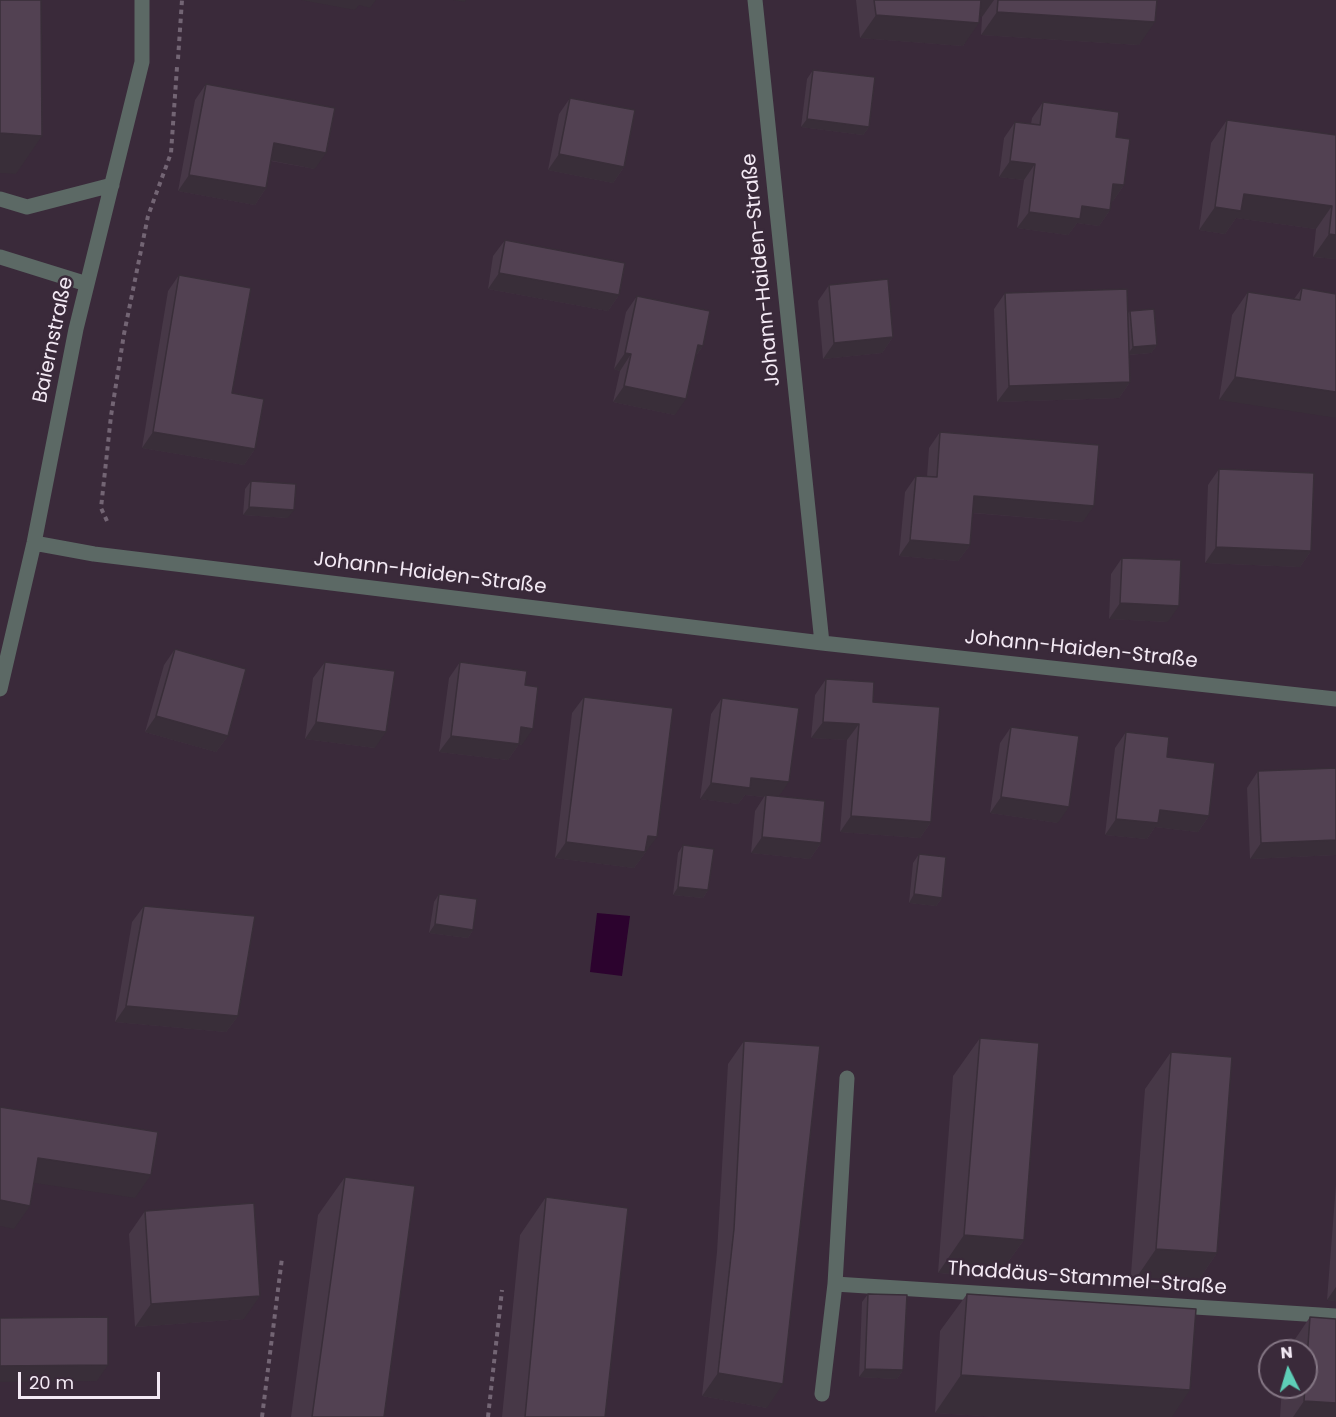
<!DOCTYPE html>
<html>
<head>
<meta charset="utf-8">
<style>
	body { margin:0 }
	#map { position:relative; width:1336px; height:1417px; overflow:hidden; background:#3a2a3a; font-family:Poppins,sans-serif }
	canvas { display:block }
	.north { position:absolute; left:1258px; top:1339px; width:60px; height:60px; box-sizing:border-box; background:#3a2a3a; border:2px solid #847684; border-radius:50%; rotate:355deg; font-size:16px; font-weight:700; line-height:24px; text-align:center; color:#f3e9f4 }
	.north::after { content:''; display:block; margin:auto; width:21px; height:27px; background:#5eceb7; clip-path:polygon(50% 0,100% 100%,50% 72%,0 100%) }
	.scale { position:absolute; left:18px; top:1372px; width:142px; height:27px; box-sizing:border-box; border:3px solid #f3e9f4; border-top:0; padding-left:8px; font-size:18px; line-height:21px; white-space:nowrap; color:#f3e9f4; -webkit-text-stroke:4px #3a2a3a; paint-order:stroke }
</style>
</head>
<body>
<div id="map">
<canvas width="1336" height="1417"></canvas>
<div class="north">N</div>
<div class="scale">20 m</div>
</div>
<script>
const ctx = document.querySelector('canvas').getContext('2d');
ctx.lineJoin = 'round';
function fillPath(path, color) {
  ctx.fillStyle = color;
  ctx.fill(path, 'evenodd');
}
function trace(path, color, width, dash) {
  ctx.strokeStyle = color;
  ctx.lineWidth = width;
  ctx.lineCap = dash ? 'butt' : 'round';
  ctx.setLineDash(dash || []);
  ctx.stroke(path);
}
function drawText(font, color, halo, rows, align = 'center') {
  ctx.font = font + ' Poppins,sans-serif';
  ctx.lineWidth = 5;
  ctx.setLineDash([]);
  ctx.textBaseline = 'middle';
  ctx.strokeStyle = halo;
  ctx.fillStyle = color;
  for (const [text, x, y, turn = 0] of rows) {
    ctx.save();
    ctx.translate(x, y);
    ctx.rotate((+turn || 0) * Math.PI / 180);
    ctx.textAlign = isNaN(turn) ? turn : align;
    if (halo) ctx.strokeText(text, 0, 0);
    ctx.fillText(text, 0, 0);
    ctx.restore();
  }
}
const water = new Path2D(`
	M 597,913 L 630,916 L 622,976 L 590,972 Z`);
const path = new Path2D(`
	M 178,59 L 182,0
	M 107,521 L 101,508 L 111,416 L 124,334 L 148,216 L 171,153 L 177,67
	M 262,1417 L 282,1258
	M 488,1417 L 502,1290`);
const minor = new Path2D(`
	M 755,0 L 822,643
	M 0,199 L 27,207 L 112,185
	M 0,257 L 87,284
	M 34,543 L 94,554 L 822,643 L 1336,699
	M 0,689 L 34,543 L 76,329 L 142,62 L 142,0
	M 835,1284 L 1336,1316
	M 822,1394 L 835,1284 L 847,1078`);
const wall = new Path2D(`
	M 856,0 L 1157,0 L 1139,45 L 981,35 L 982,17 L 980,16 L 963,46 L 860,38 Z
	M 813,70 L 869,127 L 863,135 L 801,127 L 807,79 Z
	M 206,84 L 315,169 L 271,161 L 266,188 L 255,205 L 178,191 L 195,100 Z
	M 570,98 L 624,167 L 613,183 L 548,170 L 559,114 Z
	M 1043,102 L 1116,137 L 1124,185 L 1113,201 L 1111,201 L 1110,210 L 1099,226 L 1077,223 L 1068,235 L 1017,228 L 1024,180 L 999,177 L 1004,138 L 1015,122 L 1031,124 L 1032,118 Z
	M 1227,120 L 1336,135 L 1336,259 L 1313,257 L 1316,229 L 1236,218 L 1225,234 L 1199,230 L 1211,143 Z
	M 505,240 L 619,295 L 608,311 L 488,289 L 493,256 Z
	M 179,275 L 232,393 L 255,449 L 244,465 L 142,448 L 168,291 Z
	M 829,285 L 893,337 L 882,353 L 823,359 L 818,301 Z
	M 1302,288 L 1336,294 L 1219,400 L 1232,315 L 1248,292 L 1294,299 Z
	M 1005,293 L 1128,313 L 1130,311 L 1157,345 L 1151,353 L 1129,355 L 1130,382 L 1119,398 L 997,402 L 994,309 Z
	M 637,296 L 703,346 L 695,357 L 675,415 L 613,402 L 620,371 L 614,369 L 626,312 Z
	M 940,432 L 1083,522 L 972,513 L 970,545 L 958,561 L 899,556 L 905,492 L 916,476 L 927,477 L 929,448 Z
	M 1219,469 L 1311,551 L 1300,567 L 1205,563 L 1208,485 Z
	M 251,481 L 288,518 L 243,515 L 245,489 Z
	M 1122,558 L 1168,622 L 1109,619 L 1111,574 Z
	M 175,649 L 228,736 L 216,752 L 145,732 L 164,665 Z
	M 325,662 L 375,748 L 305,739 L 313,678 Z
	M 460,662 L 525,685 L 522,745 L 519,744 L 508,760 L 439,752 L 449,678 Z
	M 826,679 L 873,702 L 931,822 L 920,838 L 840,832 L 847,740 L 811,738 L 815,695 Z
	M 584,697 L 646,853 L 645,853 L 634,868 L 555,858 L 572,713 Z
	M 722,698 L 779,796 L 821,843 L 810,859 L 751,853 L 755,811 L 764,797 L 745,795 L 738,804 L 700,799 L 711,714 Z
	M 1011,727 L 1058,823 L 990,813 L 1000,743 Z
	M 1126,732 L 1167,757 L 1209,816 L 1198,832 L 1155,827 L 1147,839 L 1105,835 L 1115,748 Z
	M 1336,768 L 1336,855 L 1250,859 L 1247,788 L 1258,771 Z
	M 683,845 L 708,890 L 703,898 L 673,895 L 678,853 Z
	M 919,854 L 942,898 L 936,906 L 909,903 L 913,863 Z
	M 439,894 L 473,930 L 468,938 L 429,933 L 434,902 Z
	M 144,906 L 238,1016 L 226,1032 L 115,1022 L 132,922 Z
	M 980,1038 L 1024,1240 L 997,1277 L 938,1273 L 953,1076 Z
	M 744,1041 L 767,1408 L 702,1396 L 717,1252 L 728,1064 Z
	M 1171,1052 L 1217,1253 L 1191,1291 L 1130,1287 L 1145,1089 Z
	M 345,1177 L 384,1417 L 291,1417 L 318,1215 Z
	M 1336,1184 L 1336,1301 L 1327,1300 Z
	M 546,1197 L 605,1417 L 502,1417 L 520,1235 Z
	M 145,1211 L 244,1319 L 135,1327 L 129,1234 Z
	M 868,1294 L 903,1370 L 897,1379 L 859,1377 L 862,1302 Z
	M 967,1294 L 1172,1417 L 999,1417 L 935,1413 L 940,1331 Z
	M 1310,1317 L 1336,1417 L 1280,1417 L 1282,1387 L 1306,1387 L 1306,1351 L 1287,1351 Z`);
const shadedWall = new Path2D(`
	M 301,0 L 376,0 L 370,8 L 359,5 L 355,10 Z
	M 453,0 L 466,0 L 465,2 Z
	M 976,0 L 994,0 L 982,17 L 966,15 Z
	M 997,12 L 1155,22 L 1139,45 L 981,35 Z
	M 876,15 L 979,23 L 963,46 L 860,38 Z
	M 807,119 L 869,127 L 863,135 L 801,127 Z
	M 0,133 L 42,136 L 16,174 L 0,173 Z
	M 274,143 L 326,153 L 315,169 L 263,159 Z
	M 559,154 L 624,167 L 613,183 L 548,170 Z
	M 1010,161 L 1035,164 L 1024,180 L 999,177 Z
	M 189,175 L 266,188 L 255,205 L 178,191 Z
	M 1113,184 L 1124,185 L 1113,201 L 1102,200 Z
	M 1244,194 L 1332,206 L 1316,229 L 1236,218 L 1225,234 L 1199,230 L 1215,207 Z
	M 1082,206 L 1110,210 L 1099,226 L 1077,223 L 1068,235 L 1017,228 L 1029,212 Z
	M 1329,234 L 1336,235 L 1336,259 L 1313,257 Z
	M 499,273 L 619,295 L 608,311 L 488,289 Z
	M 893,337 L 882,353 L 823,359 L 834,343 Z
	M 698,345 L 703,346 L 691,362 Z
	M 1157,345 L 1151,353 L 1127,355 L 1133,347 Z
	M 625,353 L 631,354 L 620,371 L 614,369 Z
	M 1235,377 L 1336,392 L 1336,418 L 1219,400 Z
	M 1130,382 L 1119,398 L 997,402 L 1009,386 Z
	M 624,386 L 686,399 L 675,415 L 613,402 Z
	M 153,432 L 255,449 L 244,465 L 142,448 Z
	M 974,496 L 1094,506 L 1083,522 L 963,512 Z
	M 249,507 L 294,510 L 288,518 L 243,515 Z
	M 910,540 L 970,545 L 958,561 L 899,556 Z
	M 1216,547 L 1311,551 L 1300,567 L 1205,563 Z
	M 1120,603 L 1179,606 L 1168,622 L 1109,619 Z
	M 156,716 L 228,736 L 216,752 L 145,732 Z
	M 316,722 L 386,732 L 375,748 L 305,739 Z
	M 823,722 L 859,724 L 847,740 L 811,738 Z
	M 521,727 L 533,729 L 522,745 L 519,744 L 508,760 L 439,752 L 451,736 Z
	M 751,778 L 789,782 L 777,799 L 766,795 L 764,797 L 745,795 L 738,804 L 700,799 L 711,783 Z
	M 1001,797 L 1069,807 L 1058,823 L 990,813 Z
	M 1160,810 L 1209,816 L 1198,832 L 1155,827 L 1147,839 L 1105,835 L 1116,819 Z
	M 851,816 L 931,822 L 920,838 L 840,832 Z
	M 648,836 L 657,837 L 634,868 L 555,858 L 566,842 Z
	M 762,837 L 821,843 L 810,859 L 751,853 Z
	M 1336,840 L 1336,855 L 1250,859 L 1261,843 Z
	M 678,887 L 708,890 L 703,898 L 673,895 Z
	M 914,894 L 942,898 L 936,906 L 909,903 Z
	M 435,924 L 473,930 L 468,938 L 429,933 Z
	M 126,1006 L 238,1016 L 226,1032 L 115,1022 Z
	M 38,1158 L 151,1175 L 135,1198 L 21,1181 Z
	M 0,1200 L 30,1206 L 14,1229 L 0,1226 Z
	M 964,1235 L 1024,1240 L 997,1277 L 938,1273 Z
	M 1156,1249 L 1217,1253 L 1191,1291 L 1130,1287 Z
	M 1336,1287 L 1336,1301 L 1327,1300 Z
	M 260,1296 L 244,1319 L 135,1327 L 151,1304 Z
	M 108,1365 L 97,1381 L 0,1382 L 0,1366 Z
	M 865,1369 L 903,1370 L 897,1379 L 859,1377 Z
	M 718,1373 L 783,1384 L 767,1408 L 702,1396 Z
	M 961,1375 L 1190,1390 L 1172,1417 L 999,1417 L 935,1413 Z
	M 1304,1401 L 1336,1403 L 1336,1417 L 1293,1417 Z`);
const building = new Path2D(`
	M 0,0 L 41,0 L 42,136 L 0,133 Z
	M 874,0 L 981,0 L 979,23 L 876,15 Z
	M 998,0 L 1157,0 L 1155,22 L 997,12 Z
	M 813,70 L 875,77 L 869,127 L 807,119 Z
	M 206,84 L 335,108 L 326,153 L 274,143 L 266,188 L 189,175 Z
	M 570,98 L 635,110 L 624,167 L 559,154 Z
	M 1043,102 L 1119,112 L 1116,137 L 1130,139 L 1124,185 L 1113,184 L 1110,210 L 1082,206 L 1080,219 L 1029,212 L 1035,164 L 1010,161 L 1015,122 L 1040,125 Z
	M 1227,120 L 1336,135 L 1336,235 L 1329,234 L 1332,206 L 1244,194 L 1241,211 L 1215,207 Z
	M 505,240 L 625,263 L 619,295 L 499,273 Z
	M 179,275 L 251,288 L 232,393 L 264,399 L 255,449 L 153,432 Z
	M 888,279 L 893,337 L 834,343 L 829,285 Z
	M 1302,288 L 1336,294 L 1336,392 L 1235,377 L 1248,292 L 1300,300 Z
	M 1127,289 L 1130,382 L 1009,386 L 1005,293 Z
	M 637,296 L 710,311 L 703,346 L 698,345 L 686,399 L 624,386 L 631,354 L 625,353 Z
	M 1154,309 L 1157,345 L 1133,347 L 1130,311 Z
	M 940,432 L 1099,445 L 1094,506 L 974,496 L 970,545 L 910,540 L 916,476 L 937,477 Z
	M 1219,469 L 1314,473 L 1311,551 L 1216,547 Z
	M 251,481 L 296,484 L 294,510 L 249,507 Z
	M 1122,558 L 1181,560 L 1179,606 L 1120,603 Z
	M 175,649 L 246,669 L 228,736 L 156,716 Z
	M 325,662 L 395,671 L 386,732 L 316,722 Z
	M 460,662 L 527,671 L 525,685 L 538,687 L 533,729 L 521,727 L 519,744 L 451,736 Z
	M 826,679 L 874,682 L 873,702 L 940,707 L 931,822 L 851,816 L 859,724 L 823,722 Z
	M 584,697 L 673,708 L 657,837 L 648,836 L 645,852 L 566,842 Z
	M 722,698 L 799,708 L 789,782 L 751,778 L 750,788 L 711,783 Z
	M 1011,727 L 1079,736 L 1069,807 L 1001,797 Z
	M 1126,732 L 1169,737 L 1167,757 L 1215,763 L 1209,816 L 1160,810 L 1158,823 L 1116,819 Z
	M 1336,768 L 1336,840 L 1261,843 L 1258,771 Z
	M 766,795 L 825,801 L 821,843 L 762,837 Z
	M 683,845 L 714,849 L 708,890 L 678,887 Z
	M 919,854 L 946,857 L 942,898 L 914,894 Z
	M 439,894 L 477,899 L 473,930 L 435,924 Z
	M 144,906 L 255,916 L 238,1016 L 126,1006 Z
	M 980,1038 L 1039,1043 L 1024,1240 L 964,1235 Z
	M 744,1041 L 820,1046 L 783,1384 L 718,1373 L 734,1229 Z
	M 1171,1052 L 1232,1057 L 1217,1253 L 1156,1249 Z
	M 0,1107 L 158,1132 L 151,1175 L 38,1158 L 30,1206 L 0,1200 Z
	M 345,1177 L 415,1186 L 384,1417 L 312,1417 Z
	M 546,1197 L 628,1208 L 605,1417 L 525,1417 Z
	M 254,1203 L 260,1296 L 151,1304 L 145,1211 Z
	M 868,1294 L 907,1295 L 903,1370 L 865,1369 Z
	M 967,1294 L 1196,1309 L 1190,1390 L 961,1375 Z
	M 108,1317 L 108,1365 L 0,1366 L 0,1318 Z
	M 1310,1317 L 1336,1319 L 1336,1403 L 1304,1401 Z`);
const streetNames = [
	["Johann-Haiden-Straße",762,270,-96],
	["Baiernstraße",54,340,-78],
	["Johann-Haiden-Straße",430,574,7],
	["Johann-Haiden-Straße",1081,650,6],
	["Thaddäus-Stammel-Straße",1087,1279,4]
];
fillPath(water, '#2c032e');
trace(path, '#736574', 4, [4.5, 4.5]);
trace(minor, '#5c6965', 15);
fillPath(wall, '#473847');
fillPath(shadedWall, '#392e39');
fillPath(building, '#524152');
trace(building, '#392e39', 1.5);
drawText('20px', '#f3e9f4', '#3a2a3a', streetNames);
</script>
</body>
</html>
